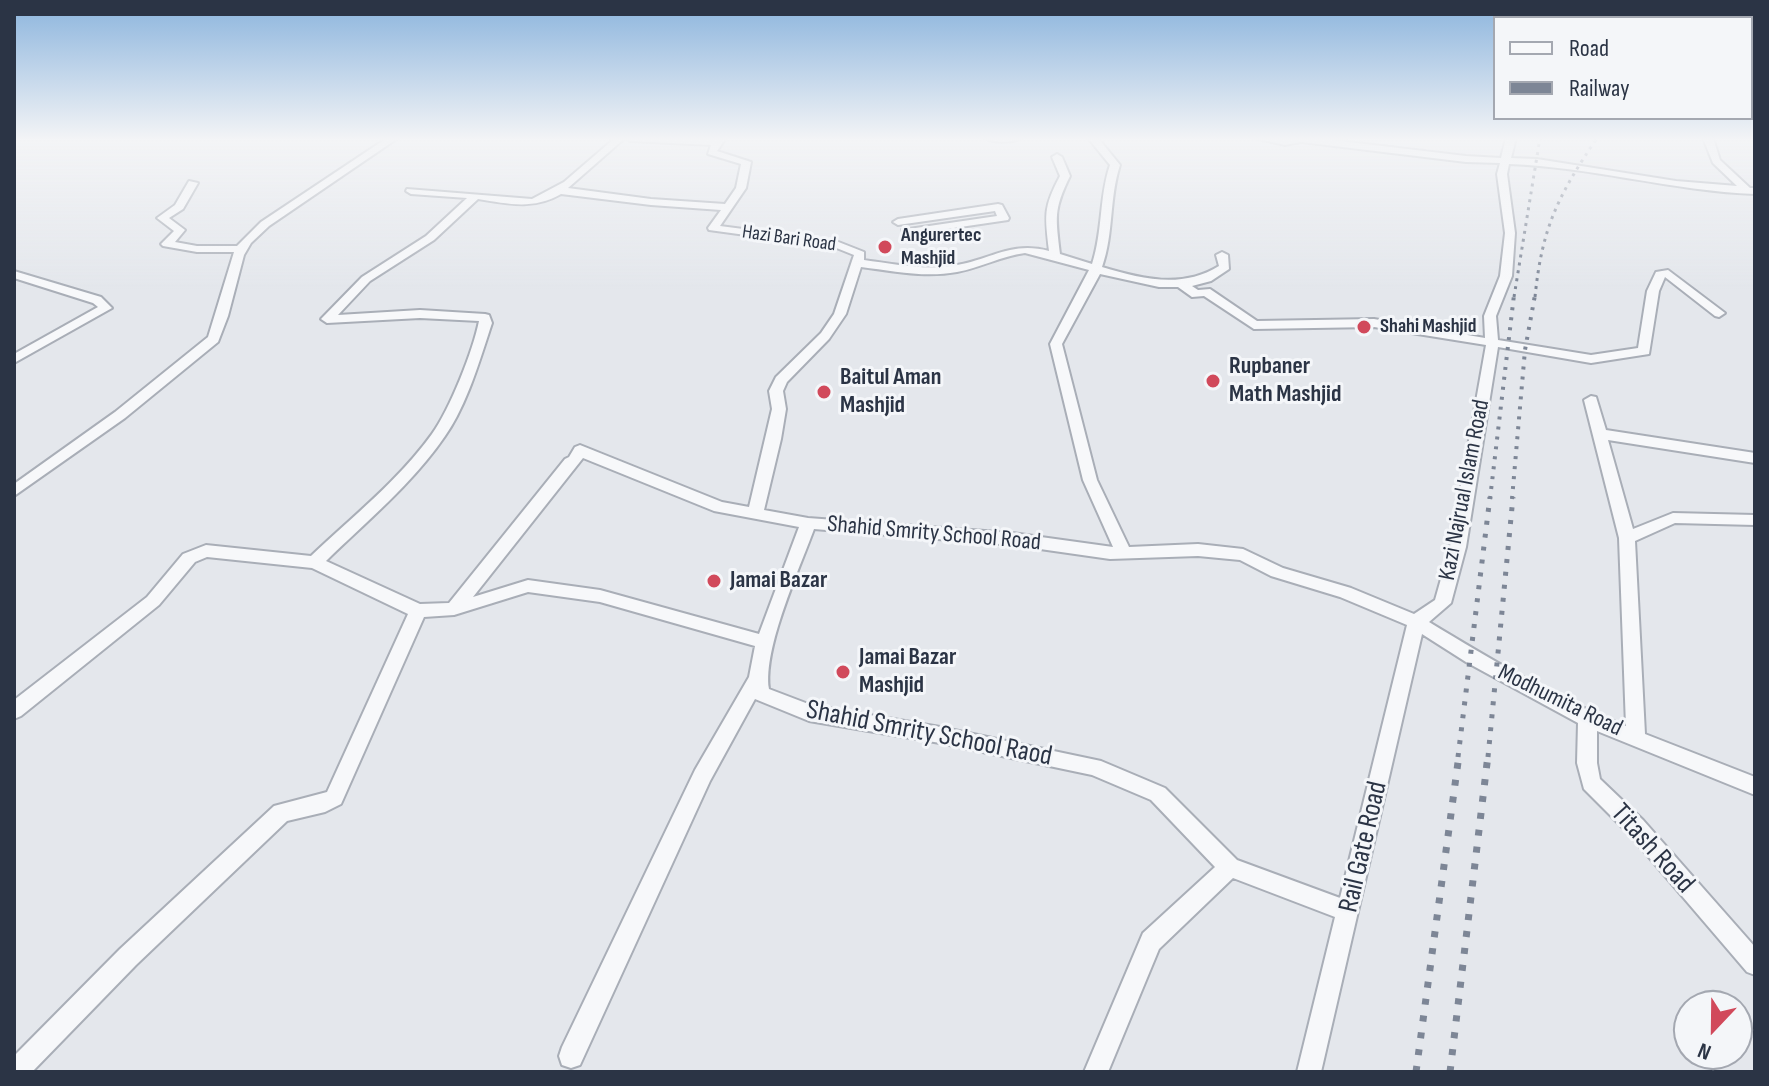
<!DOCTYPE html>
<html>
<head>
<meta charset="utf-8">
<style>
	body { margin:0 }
	#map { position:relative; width:1769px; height:1086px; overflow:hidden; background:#e4e7ec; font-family:"Sofia Sans Condensed",sans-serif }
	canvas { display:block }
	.frame { position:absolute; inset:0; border:16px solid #2b3445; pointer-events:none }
	.legend { position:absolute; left:1493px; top:16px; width:260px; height:104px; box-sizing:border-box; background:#f4f6f9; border:2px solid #a4a8b1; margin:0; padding:10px 14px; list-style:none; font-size:24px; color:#2b3445 }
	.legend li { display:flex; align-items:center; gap:16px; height:40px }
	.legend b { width:40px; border:2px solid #a4a8b1 }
	.north { position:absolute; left:1673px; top:990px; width:80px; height:80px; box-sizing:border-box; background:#f4f6f9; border:2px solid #a4a8b1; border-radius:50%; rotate:202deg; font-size:22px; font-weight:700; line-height:32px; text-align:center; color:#2b3445 }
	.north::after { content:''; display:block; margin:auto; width:28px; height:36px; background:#d1495b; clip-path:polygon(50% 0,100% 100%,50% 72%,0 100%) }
</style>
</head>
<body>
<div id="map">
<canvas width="1769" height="1086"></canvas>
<div class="frame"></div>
<ul class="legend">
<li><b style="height:10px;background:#f7f8fa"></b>Road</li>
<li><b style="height:10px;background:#7d8696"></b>Railway</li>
</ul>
<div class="north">N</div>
</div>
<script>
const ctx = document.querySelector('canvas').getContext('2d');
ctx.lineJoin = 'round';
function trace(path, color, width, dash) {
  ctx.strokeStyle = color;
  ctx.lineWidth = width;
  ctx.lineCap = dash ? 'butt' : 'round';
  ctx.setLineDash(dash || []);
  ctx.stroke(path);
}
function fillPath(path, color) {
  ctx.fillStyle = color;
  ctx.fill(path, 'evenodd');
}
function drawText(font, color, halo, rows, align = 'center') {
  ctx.font = font + ' "Sofia Sans Condensed",sans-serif';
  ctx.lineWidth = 6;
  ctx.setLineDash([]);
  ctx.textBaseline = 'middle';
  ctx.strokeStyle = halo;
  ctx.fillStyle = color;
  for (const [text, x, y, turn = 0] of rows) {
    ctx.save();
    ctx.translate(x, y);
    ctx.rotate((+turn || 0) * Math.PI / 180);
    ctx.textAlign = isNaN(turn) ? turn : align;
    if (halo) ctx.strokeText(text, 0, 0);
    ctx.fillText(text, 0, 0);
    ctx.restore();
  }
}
const street = new Path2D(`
	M 387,138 L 398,138 L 269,226 L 251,243 L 244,255 L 228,316 L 218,342 L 125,418 L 14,496 L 14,484 L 115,412 L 208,337 L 234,252 L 197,252 L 163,246 L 161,244 L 174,231 L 157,218 L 175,205 L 189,181 L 198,183 L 183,209 L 169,218 L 185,230 L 175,242 L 197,246 L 237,246 L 261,222 Z
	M 615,138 L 625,138 L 568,188 L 651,199 L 725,204 L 736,188 L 741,164 L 708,154 L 711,145 L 630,141 L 625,138 L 714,140 L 726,138 L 717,151 L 751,162 L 746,188 L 720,226 L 836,241 L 864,252 L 864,260 C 894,264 927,271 957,265 C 992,259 1012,241 1049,251 C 1045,215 1043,208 1060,176 L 1052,157 L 1057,154 L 1062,157 L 1070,176 C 1053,210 1056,218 1060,254 L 1092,264 C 1103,231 1099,197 1110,165 L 1088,138 L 1098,138 L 1120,165 C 1109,198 1114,233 1102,267 C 1142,279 1182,289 1219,266 L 1216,255 L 1222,252 L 1228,255 L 1229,269 L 1211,281 L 1192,286 L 1198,290 L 1210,289 L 1257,321 L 1374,319 L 1485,338 L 1484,316 L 1500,276 L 1505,233 L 1497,174 L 1500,163 L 1466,162 L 1301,142 L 1285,145 L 1254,138 L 1315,138 L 1466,156 L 1501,158 L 1506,138 L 1516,138 L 1511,158 L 1537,159 L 1676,181 L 1737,186 L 1713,163 L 1703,138 L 1713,138 L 1720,160 L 1750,188 L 1755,188 L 1755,194 C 1673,191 1592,167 1509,164 L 1507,174 L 1515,233 L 1512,276 L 1496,316 L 1498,340 L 1591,355 L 1638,348 L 1647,291 L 1656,272 L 1668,270 L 1725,313 L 1719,317 L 1715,316 L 1665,277 L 1659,291 L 1649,354 L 1591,363 L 1498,347 L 1466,547 L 1451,603 L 1429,622 C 1492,660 1557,699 1626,726 L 1619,538 L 1584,400 L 1591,396 L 1596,397 L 1606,430 L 1755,453 L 1755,463 L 1608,440 L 1633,529 L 1673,513 L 1755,515 L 1755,525 L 1675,523 L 1635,541 L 1645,734 L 1755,777 L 1755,795 L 1597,731 L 1597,763 L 1600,779 L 1643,820 L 1755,947 L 1755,975 L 1747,972 L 1629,834 L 1584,789 L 1577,763 L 1578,723 L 1466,662 L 1422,634 L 1321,1072 L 1297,1072 L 1335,917 L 1233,878 L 1159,949 L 1108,1072 L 1084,1072 L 1143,933 L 1215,867 L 1151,800 L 1092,775 L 940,743 L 809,721 L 755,699 L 710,781 L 580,1065 L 571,1068 L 562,1065 L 559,1056 L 562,1047 L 695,770 L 749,677 L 755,646 L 600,602 L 528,592 L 454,615 L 424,617 L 341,804 L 325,812 L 287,821 L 136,965 L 32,1072 L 14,1072 L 14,1056 L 120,949 L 274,806 L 327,792 L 408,614 L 312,568 L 207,557 L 195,562 L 159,605 L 21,716 L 14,719 L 14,700 L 147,597 L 183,554 L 206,545 L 311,556 C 352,517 399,480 432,434 C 450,409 473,351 479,321 L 420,318 L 327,323 L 321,319 L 362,277 L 426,236 L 467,198 L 411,194 L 406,191 L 407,189 L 532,199 L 564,182 ZM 561,194 L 651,205 L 721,210 L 708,228 L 709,230 L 834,247 L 854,255 L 834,314 L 821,333 L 776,377 L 769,391 L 772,409 L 749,507 L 722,502 L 580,445 L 575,447 L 569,457 L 565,459 L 449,603 L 420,604 L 326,561 C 367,521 413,483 445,436 C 467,405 480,359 492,323 L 489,315 L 485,314 L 420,310 L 338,315 L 370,281 L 434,240 L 478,199 C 509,204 533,210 561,194 ZM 1025,253 L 1089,270 L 1050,344 L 1083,480 L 1113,547 L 1012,533 L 808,518 L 764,510 L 781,439 L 786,409 L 783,391 L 787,382 L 829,339 L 846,314 L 861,267 C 893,271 925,278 957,272 C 980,268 1001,256 1025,253 ZM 1100,274 L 1159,287 L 1178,287 L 1192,297 L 1204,296 L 1254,329 L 1374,327 L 1486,345 L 1450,547 L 1435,600 L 1414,614 L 1351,588 L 1283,568 L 1243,549 L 1198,544 L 1129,547 L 1097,480 L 1062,344 ZM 583,458 L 714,511 L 799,527 L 759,634 L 600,590 L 528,580 L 473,597 ZM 814,529 L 1012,545 L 1110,559 L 1198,556 L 1240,560 L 1271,576 L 1340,597 L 1407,625 L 1340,898 L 1237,860 L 1165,788 L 1101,761 L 940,727 L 811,705 L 769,689 C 763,648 799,570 814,529 Z
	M 985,138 L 1021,138 C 1013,143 993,143 985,138 Z
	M 998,204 L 1002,205 L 1009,218 L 1008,220 L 906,235 L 902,234 L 902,230 L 997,216 L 995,211 L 898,225 L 893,222 L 898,219 Z
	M 14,271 L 101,297 L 112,308 L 14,363 L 14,354 L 98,307 L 93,303 L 14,278 Z`);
const railFar3 = new Path2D(`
	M 1514,297 L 1540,138
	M 1535,297 C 1542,227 1558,196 1597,138`);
const railFar2 = new Path2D(`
	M 1490,499 L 1514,295
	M 1512,499 L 1525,350 L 1535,295`);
const railFar1 = new Path2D(`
	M 1458,757 L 1490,497
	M 1488,757 L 1513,497`);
const rail = new Path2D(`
	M 1416,1072 L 1459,755
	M 1450,1072 L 1488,755`);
const markers = [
	[885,247,8,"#d1495b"],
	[1364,327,8,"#d1495b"],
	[1213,381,8,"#d1495b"],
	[824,392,8,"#d1495b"],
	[714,581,8,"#d1495b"],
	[843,672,8,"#d1495b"]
];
const farPoinames = [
	["Angurertec",901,236],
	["Mashjid",901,259],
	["Shahi Mashjid",1380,327]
];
const farStreetnames = [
	["Hazi Bari Road",789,239,8]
];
const poiNames = [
	["Rupbaner",1229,367],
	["Math Mashjid",1229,395],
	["Baitul Aman",840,378],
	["Mashjid",840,406],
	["Jamai Bazar",730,581],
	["Jamai Bazar",859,658],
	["Mashjid",859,686]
];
const streetNames = [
	["Kazi Najrual Islam Road",1465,490,-79],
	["Shahid Smrity School Road",934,534,5],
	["Modhumita Road",1560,701,26]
];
const nearStreetnames = [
	["Shahid Smrity School Raod",929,734,11],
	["Rail Gate Road",1364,847,-77],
	["Titash Road",1652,849,48]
];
trace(street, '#a9aeb7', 4);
fillPath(street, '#f7f8fa');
trace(railFar3, '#7d8696', 3, [3, 5]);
trace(railFar2, '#7d8696', 4, [3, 7]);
trace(railFar1, '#7d8696', 5, [4, 9]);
trace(rail, '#7d8696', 7, [6, 11]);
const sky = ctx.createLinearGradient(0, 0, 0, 290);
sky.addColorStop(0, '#8bb4dd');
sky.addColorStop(0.48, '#f3f4f6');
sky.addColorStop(1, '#f3f4f600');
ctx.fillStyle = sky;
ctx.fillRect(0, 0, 1769, 290);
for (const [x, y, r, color] of markers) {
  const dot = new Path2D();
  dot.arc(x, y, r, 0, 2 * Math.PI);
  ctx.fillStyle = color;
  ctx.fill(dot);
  trace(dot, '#f4f6f9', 3);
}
drawText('bold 20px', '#2b3445', '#f4f6f9', farPoinames, 'left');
drawText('20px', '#2b3445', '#f4f6f9', farStreetnames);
drawText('bold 24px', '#2b3445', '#f4f6f9', poiNames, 'left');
drawText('24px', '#2b3445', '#f4f6f9', streetNames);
drawText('28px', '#2b3445', '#f4f6f9', nearStreetnames);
</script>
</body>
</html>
